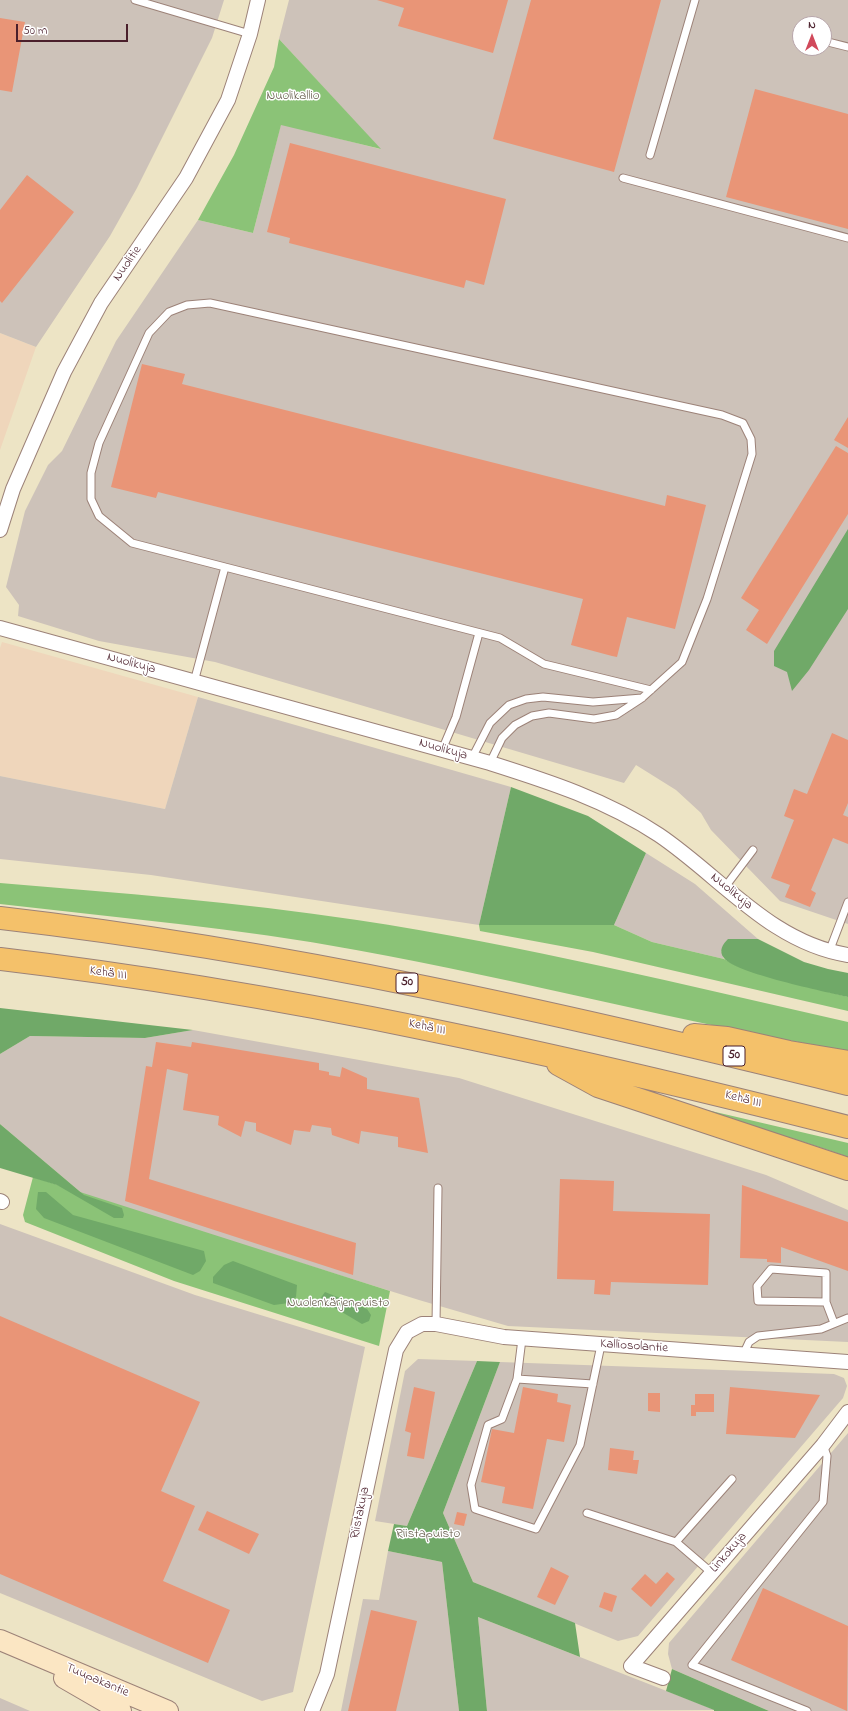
<!DOCTYPE html>
<html>
<head>
<meta charset="utf-8">
<style>
	body { margin:0 }
	#map { position:relative; width:848px; height:1711px; overflow:hidden; background:#ede4c5; font-family:"Indie Flower",sans-serif }
	canvas { display:block }
	.north { position:absolute; left:792px; top:16px; width:40px; height:40px; box-sizing:border-box; background:#fff; border:1px solid #b7a5aa; border-radius:50%; rotate:0deg; font-size:11px; font-weight:700; line-height:16px; text-align:center; color:#4a1f2b }
	.north::after { content:''; display:block; margin:auto; width:14px; height:18px; background:#d1495b; clip-path:polygon(50% 0,100% 100%,50% 72%,0 100%) }
	.scale { position:absolute; left:16px; top:24px; width:112px; height:18px; box-sizing:border-box; border:2px solid #4a1f2b; border-top:0; padding-left:5px; font-size:12px; line-height:14px; white-space:nowrap; color:#4a1f2b; -webkit-text-stroke:3px #fff; paint-order:stroke }
</style>
</head>
<body>
<div id="map">
<canvas width="848" height="1711"></canvas>
<div class="north">N</div>
<div class="scale">50 m</div>
</div>
<script>
const ctx = document.querySelector('canvas').getContext('2d');
ctx.lineJoin = 'round';
function fillPath(path, color) {
  ctx.fillStyle = color;
  ctx.fill(path, 'evenodd');
}
function trace(path, color, width, dash) {
  ctx.strokeStyle = color;
  ctx.lineWidth = width;
  ctx.lineCap = dash ? 'butt' : 'round';
  ctx.setLineDash(dash || []);
  ctx.stroke(path);
}
function drawText(font, color, halo, rows, align = 'center') {
  ctx.font = font + ' "Indie Flower",sans-serif';
  ctx.lineWidth = 3;
  ctx.setLineDash([]);
  ctx.textBaseline = 'middle';
  ctx.strokeStyle = halo;
  ctx.fillStyle = color;
  for (const [text, x, y, turn = 0] of rows) {
    ctx.save();
    ctx.translate(x, y);
    ctx.rotate((+turn || 0) * Math.PI / 180);
    ctx.textAlign = isNaN(turn) ? turn : align;
    if (halo) ctx.strokeText(text, 0, 0);
    ctx.fillText(text, 0, 0);
    ctx.restore();
  }
}
const built = new Path2D(`
	M 0,333 L 36,347 L 0,450 Z
	M 2,642 L 198,697 L 165,809 L 0,776 L 0,648 Z`);
const industrial = new Path2D(`
	M 0,0 L 224,0 L 212,38 L 137,188 L 110,236 L 36,347 L 0,333 Z
	M 289,0 L 848,0 L 848,924 L 780,901 L 711,830 L 701,813 L 676,790 L 636,765 L 624,783 L 215,662 L 99,641 L 18,616 L 19,605 L 6,587 L 25,511 L 48,465 L 62,451 L 116,341 L 198,220 L 253,233 L 281,124 L 380,149 L 279,39 ZM 800,24 L 824,24 L 824,48 L 800,48 Z
	M 198,697 L 511,787 L 479,925 L 151,875 L 0,859 L 0,776 L 165,809 Z
	M 646,853 L 695,884 L 758,939 L 745,940 L 721,951 L 724,959 L 652,942 L 614,925 Z
	M 193,1030 L 459,1078 L 766,1175 L 848,1210 L 848,1342 L 508,1326 L 419,1300 L 84,1195 L 0,1124 L 0,1054 L 30,1036 L 145,1038 Z
	M 0,1224 L 195,1295 L 365,1347 L 293,1692 L 262,1701 L 0,1593 Z
	M 418,1359 L 477,1361 L 407,1526 L 375,1521 L 405,1371 Z
	M 500,1362 L 834,1374 L 844,1378 L 847,1386 L 843,1398 L 638,1636 L 618,1641 L 473,1582 L 443,1513 Z
	M 848,1433 L 848,1711 L 769,1711 L 672,1669 L 668,1654 L 669,1643 Z
	M 388,1551 L 442,1562 L 459,1711 L 341,1711 L 363,1599 L 379,1600 Z
	M 478,1617 L 715,1710 L 487,1711 Z
	M 0,1698 L 30,1711 L 0,1711 Z`);
const green = new Path2D(`
	M 279,39 L 381,149 L 281,125 L 253,233 L 198,220 L 234,155 L 274,67 Z
	M 0,883 C 119,893 238,902 357,920 C 522,945 685,985 848,1022 L 848,1051 C 683,1023 521,980 356,950 C 239,928 119,918 0,904 Z
	M 479,925 L 614,925 L 652,942 L 724,959 L 737,966 L 774,978 L 848,997 L 848,1011 L 593,952 L 480,931 Z
	M 694,1107 L 848,1143 L 848,1157 L 828,1150 Z
	M 33,1177 L 390,1291 L 379,1346 L 174,1281 L 25,1222 L 23,1215 Z`);
const forest = new Path2D(`
	M 848,529 L 848,609 L 809,670 L 792,691 L 787,672 L 774,666 L 774,651 Z
	M 511,787 L 588,816 L 646,853 L 614,925 L 479,925 Z
	M 728,939 L 758,939 L 804,962 L 828,969 L 848,973 L 848,997 C 827,992 734,973 724,958 C 718,951 723,944 728,939 Z
	M 0,1008 L 193,1030 L 145,1038 L 30,1036 L 0,1054 Z
	M 0,1124 L 84,1195 L 122,1208 L 124,1215 L 123,1218 L 114,1218 L 57,1185 L 0,1168 Z
	M 38,1192 L 46,1192 L 73,1215 L 204,1251 L 206,1261 L 200,1271 L 193,1275 L 44,1218 L 36,1209 Z
	M 233,1261 L 297,1285 L 296,1297 L 289,1303 L 274,1305 L 213,1283 L 213,1277 L 224,1265 Z
	M 325,1292 L 367,1309 L 371,1315 L 369,1321 L 362,1324 L 320,1299 Z
	M 477,1361 L 500,1362 L 443,1513 L 473,1582 L 575,1623 L 580,1657 L 478,1617 L 487,1711 L 459,1711 L 442,1562 L 388,1551 L 394,1524 L 407,1526 Z
	M 672,1669 L 769,1711 L 714,1711 L 714,1710 L 666,1691 Z`);
const building = new Path2D(`
	M 377,0 L 508,0 L 493,53 L 398,26 L 404,8 Z
	M 531,0 L 661,0 L 614,172 L 493,139 Z
	M 0,18 L 25,22 L 12,92 L 0,90 Z
	M 755,89 L 848,114 L 848,229 L 726,197 Z
	M 290,143 L 506,199 L 484,285 L 466,280 L 464,288 L 289,243 L 290,238 L 267,232 Z
	M 27,175 L 74,212 L 2,303 L 0,301 L 0,210 Z
	M 142,364 L 185,374 L 182,384 L 665,506 L 667,495 L 706,505 L 675,629 L 627,617 L 617,657 L 612,656 L 571,645 L 583,599 L 158,492 L 156,498 L 111,487 Z
	M 848,417 L 848,448 L 834,440 Z
	M 836,446 L 848,453 L 848,514 L 767,644 L 746,630 L 759,610 L 741,598 Z
	M 832,733 L 848,740 L 848,803 L 843,815 L 848,817 L 848,844 L 833,838 L 811,890 L 816,893 L 810,907 L 785,897 L 790,885 L 771,878 L 794,820 L 784,816 L 794,789 L 807,794 Z
	M 156,1042 L 191,1047 L 192,1042 L 319,1063 L 319,1070 L 329,1072 L 329,1075 L 340,1077 L 342,1067 L 367,1078 L 367,1089 L 419,1098 L 428,1153 L 398,1147 L 398,1137 L 361,1131 L 359,1144 L 332,1135 L 331,1128 L 312,1125 L 310,1132 L 294,1130 L 291,1145 L 256,1131 L 256,1123 L 245,1121 L 241,1137 L 218,1125 L 219,1116 L 183,1110 L 188,1074 L 167,1069 L 149,1179 L 356,1243 L 353,1275 L 125,1201 L 146,1066 L 152,1067 Z
	M 560,1179 L 614,1181 L 613,1211 L 710,1214 L 708,1285 L 611,1282 L 610,1295 L 594,1294 L 595,1280 L 557,1279 Z
	M 742,1185 L 848,1222 L 848,1271 L 781,1247 L 781,1263 L 767,1262 L 767,1259 L 740,1258 Z
	M 0,1316 L 200,1402 L 161,1491 L 195,1506 L 163,1581 L 230,1610 L 208,1663 L 0,1574 Z
	M 414,1387 L 435,1392 L 424,1459 L 407,1456 L 411,1433 L 405,1431 Z
	M 523,1387 L 558,1394 L 557,1402 L 571,1405 L 564,1442 L 547,1439 L 533,1509 L 502,1503 L 505,1487 L 481,1482 L 492,1429 L 514,1433 Z
	M 730,1387 L 820,1395 L 795,1438 L 726,1434 Z
	M 648,1393 L 660,1393 L 660,1412 L 648,1411 Z
	M 695,1394 L 714,1394 L 714,1412 L 696,1412 L 696,1416 L 691,1416 L 691,1405 L 695,1405 Z
	M 610,1448 L 634,1451 L 633,1460 L 639,1460 L 637,1474 L 608,1470 Z
	M 207,1511 L 259,1534 L 249,1554 L 198,1530 Z
	M 457,1512 L 467,1514 L 464,1526 L 454,1524 Z
	M 551,1567 L 569,1576 L 555,1605 L 537,1597 Z
	M 667,1572 L 675,1579 L 651,1607 L 631,1589 L 645,1574 L 656,1584 Z
	M 763,1588 L 848,1626 L 847,1711 L 731,1660 Z
	M 604,1592 L 617,1596 L 612,1612 L 599,1607 Z
	M 371,1610 L 417,1621 L 396,1711 L 348,1711 Z`);
const service = new Path2D(`
	M 135,0 L 250,34
	M 824,41 L 848,47
	M 650,155 L 695,0
	M 623,178 L 848,238
	M 194,682 L 225,567
	M 442,750 L 456,717 L 479,633
	M 472,758 L 490,723 L 509,705 L 526,699 L 543,697 L 593,702 L 642,698
	M 490,763 L 502,738 L 515,725 L 532,716 L 549,713 L 594,719 L 616,715 L 642,698 L 682,662 L 707,599 L 752,454 L 751,439 L 743,423 L 722,415 L 210,303 L 187,305 L 169,312 L 149,333 L 99,443 L 91,473 L 91,499 L 99,516 L 132,543 L 500,638 L 544,664 L 651,690
	M 725,887 L 753,850
	M 829,952 L 848,902
	M 826,1302 L 758,1301 L 757,1286 L 771,1269 L 826,1273 L 826,1302 L 834,1323
	M 436,1324 L 438,1188
	M 522,1339 L 517,1379 L 502,1419 L 488,1425 L 471,1485 L 475,1509 L 536,1529 L 580,1445 L 601,1345
	M 743,1355 L 749,1342 L 758,1336 L 821,1329 L 848,1318
	M 517,1379 L 593,1384
	M 587,1513 L 676,1542 L 712,1573
	M 676,1542 L 732,1479
	M 807,1711 L 692,1665 L 823,1502 L 827,1456 L 823,1445`);
const minor = new Path2D(`
	M 0,530 L 13,489 L 64,372 L 101,303 L 186,178 L 228,100 L 250,34 L 258,0
	M 0,628 L 490,763 C 550,782 606,800 659,835 C 721,877 771,943 848,955
	M 0,1201 L 2,1202
	M 663,1678 L 631,1666 L 823,1445 L 848,1412
	M 312,1711 L 327,1674 L 396,1350 L 407,1332 L 422,1324 L 436,1324 L 504,1337 L 848,1362`);
const secondary = new Path2D(`
	M 0,1640 L 168,1711
	M 64,1678 L 121,1711`);
const trunk = new Path2D(`
	M 0,918 C 287,951 568,1015 848,1084
	M 0,959 C 287,993 568,1056 848,1127
	M 694,1035 L 727,1038 L 789,1052 L 848,1062
	M 558,1064 L 598,1086 L 848,1169`);
const shields = [
	[407,983,22],
	[734,1056,22]
];
const shieldNames = [
	["50",407,983],
	["50",734,1056]
];
const parkNames = [
	["Nuolikallio",293,97],
	["Nuolenkärjenpuisto",338,1304],
	["Riistapuisto",428,1535]
];
const streetNames = [
	["Nuolitie",128,264,-55],
	["Nuolikuja",131,664,15],
	["Nuolikuja",443,750,16],
	["Nuolikuja",731,892,39],
	["Kehä III",108,974,8],
	["Kehä III",427,1028,12],
	["Kehä III",743,1100,14],
	["Kalliosolantie",634,1347,4],
	["Riistakuja",361,1513,-78],
	["Linkokuja",729,1553,-49],
	["Tuupakantie",97,1681,23]
];
fillPath(built, '#efd6bb');
fillPath(industrial, '#cdc2b9');
fillPath(green, '#8bc377');
fillPath(forest, '#70a968');
fillPath(building, '#e99577');
trace(service, '#9c8278', 9);
trace(minor, '#9c8278', 16);
trace(secondary, '#9c8278', 22);
trace(trunk, '#9c8278', 24);
trace(service, '#fff', 7);
trace(minor, '#fff', 14);
trace(secondary, '#fbe6c3', 20);
trace(trunk, '#f4c16a', 22);
for (const [x, y, w] of shields) {
  const box = new Path2D();
  box.roundRect(x - w / 2, y - 10, w, 20, 3);
  ctx.fillStyle = '#fff';
  ctx.fill(box);
  trace(box, '#4a1f2b', 1);
}
drawText('bold 12px', '#4a1f2b', null, shieldNames);
drawText('13px', '#615846', '#fff', parkNames);
drawText('13px', '#4a1f2b', '#fff', streetNames);
</script>
</body>
</html>
